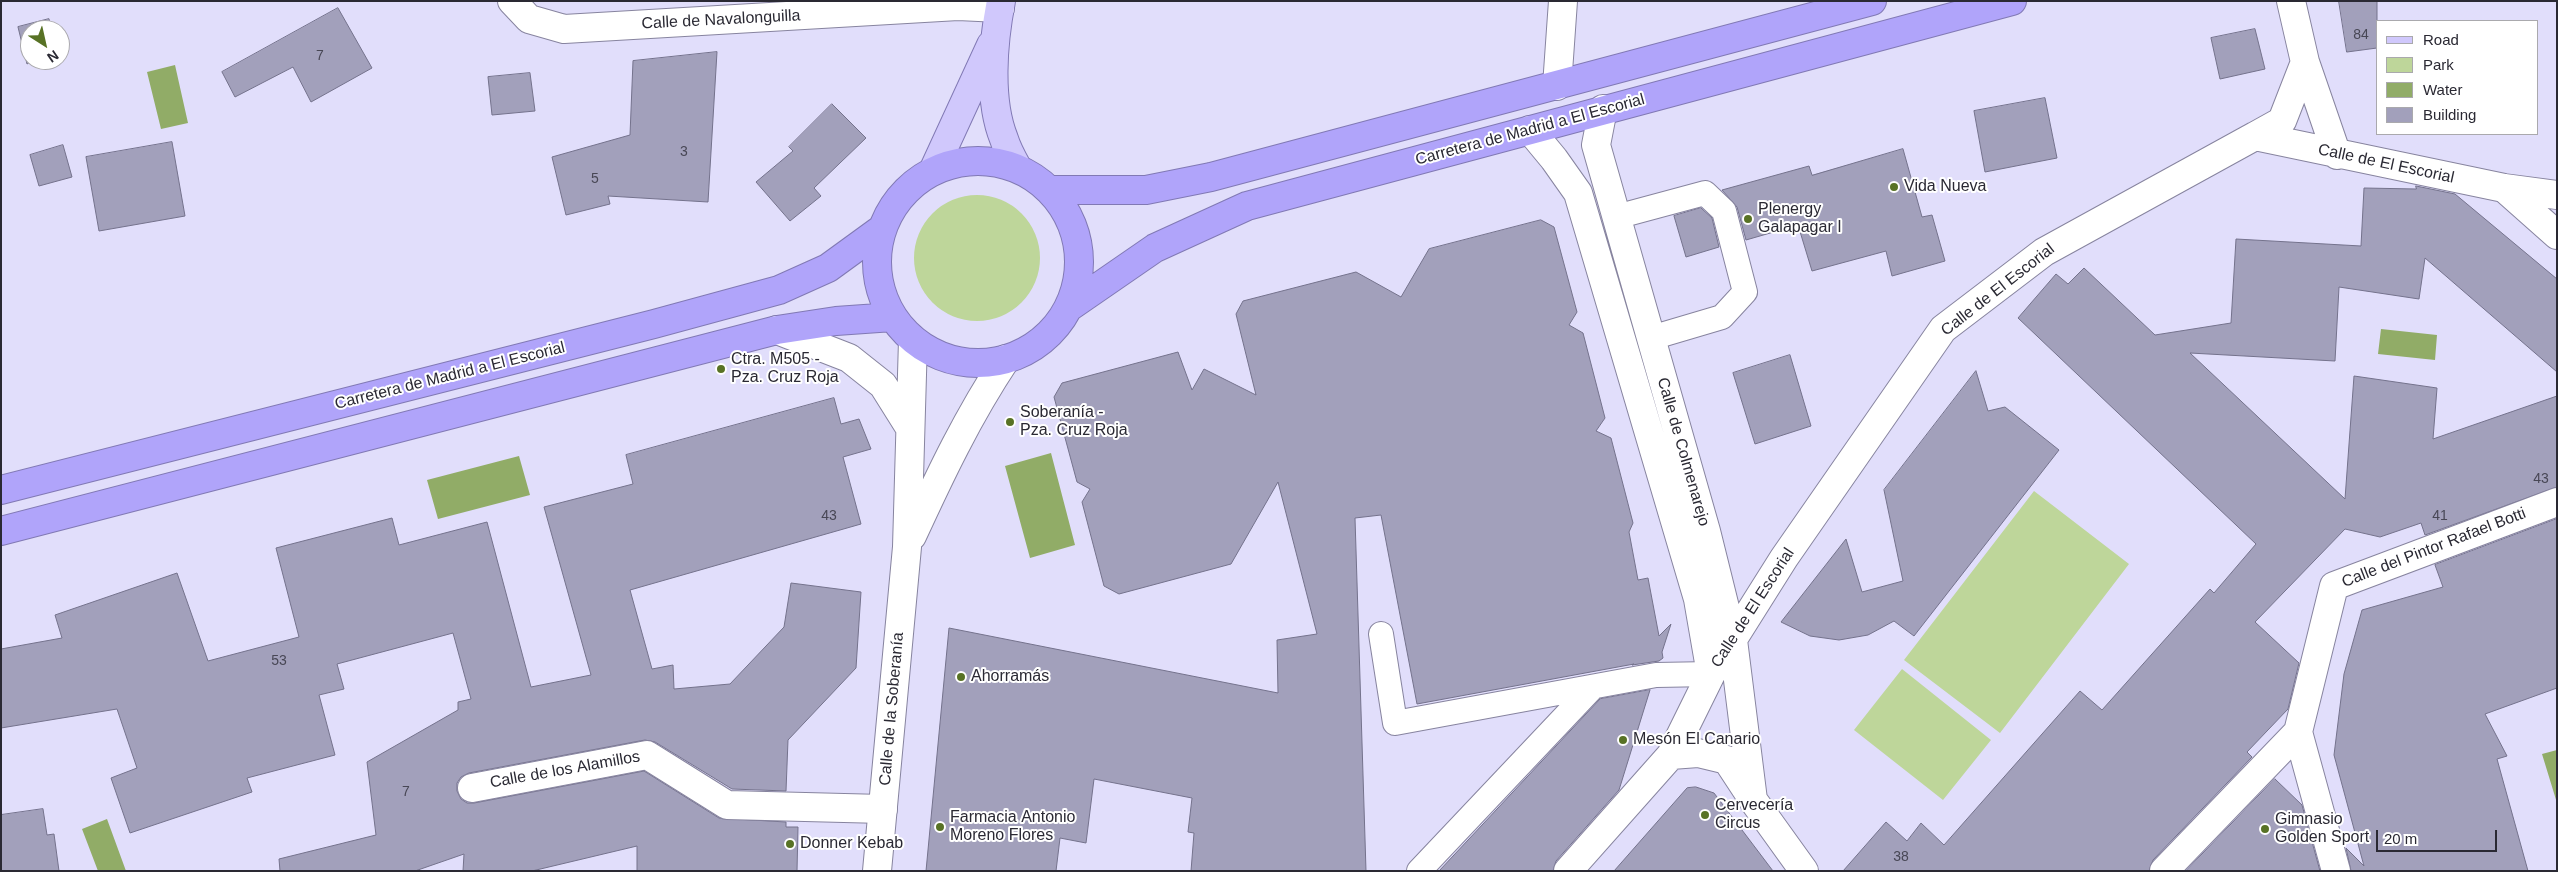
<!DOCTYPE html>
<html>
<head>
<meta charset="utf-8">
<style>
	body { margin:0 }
	#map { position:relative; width:2558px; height:872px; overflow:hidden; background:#e1defb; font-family:Arial,sans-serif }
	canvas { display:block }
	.frame { position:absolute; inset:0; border:2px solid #2a2933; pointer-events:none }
	.legend { position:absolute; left:2376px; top:20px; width:162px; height:115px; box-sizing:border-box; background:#fff; border:1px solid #aaa9ad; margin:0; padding:6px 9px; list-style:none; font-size:15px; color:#2a2933 }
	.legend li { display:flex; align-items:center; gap:10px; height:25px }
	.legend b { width:25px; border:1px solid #aaa9ad }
	.north { position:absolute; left:20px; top:20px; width:50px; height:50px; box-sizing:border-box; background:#fff; border:1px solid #aaa9ad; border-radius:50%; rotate:145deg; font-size:14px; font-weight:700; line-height:20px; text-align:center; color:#2a2933 }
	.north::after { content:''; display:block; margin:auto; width:18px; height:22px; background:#587225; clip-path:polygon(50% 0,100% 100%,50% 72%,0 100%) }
	.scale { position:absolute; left:2376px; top:830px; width:121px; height:22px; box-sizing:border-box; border:2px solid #2a2933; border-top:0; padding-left:6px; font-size:15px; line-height:18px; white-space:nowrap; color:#2a2933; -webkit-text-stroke:4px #fff; paint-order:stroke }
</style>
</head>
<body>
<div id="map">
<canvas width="2558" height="872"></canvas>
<div class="frame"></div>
<ul class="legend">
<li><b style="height:6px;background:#d0c8fc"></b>Road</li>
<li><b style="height:14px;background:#bed69a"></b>Park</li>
<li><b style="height:14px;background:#91ac67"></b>Water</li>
<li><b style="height:14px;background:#a2a0bb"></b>Building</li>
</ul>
<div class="north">N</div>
<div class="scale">20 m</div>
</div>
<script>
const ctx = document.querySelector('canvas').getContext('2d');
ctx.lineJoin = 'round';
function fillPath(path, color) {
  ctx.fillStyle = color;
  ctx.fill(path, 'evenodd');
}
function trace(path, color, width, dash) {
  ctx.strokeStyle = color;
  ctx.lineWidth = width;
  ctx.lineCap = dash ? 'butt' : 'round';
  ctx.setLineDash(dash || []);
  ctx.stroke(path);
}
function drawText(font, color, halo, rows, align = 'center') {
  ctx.font = font + ' Arial,sans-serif';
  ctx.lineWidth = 4;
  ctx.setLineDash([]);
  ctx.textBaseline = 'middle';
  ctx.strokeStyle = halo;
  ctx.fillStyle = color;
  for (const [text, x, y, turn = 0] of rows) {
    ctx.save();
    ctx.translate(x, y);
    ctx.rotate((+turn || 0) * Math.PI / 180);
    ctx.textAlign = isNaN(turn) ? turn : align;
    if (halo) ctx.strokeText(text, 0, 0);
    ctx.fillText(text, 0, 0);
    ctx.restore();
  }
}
const green = new Path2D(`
	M914 258a63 63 0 1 1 126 0a63 63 0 1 1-126 0Z
	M 2034,491 L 2129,564 L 2000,733 L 1904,660 Z
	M 1902,669 L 1991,740 L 1943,800 L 1854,730 Z`);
const water = new Path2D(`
	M 175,65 L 188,123 L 161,129 L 147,72 Z
	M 2381,329 L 2437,335 L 2435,360 L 2378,354 Z
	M 1051,453 L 1075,545 L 1030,558 L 1005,466 Z
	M 519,456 L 530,495 L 438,519 L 427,480 Z
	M 2557,750 L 2557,803 L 2542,754 Z
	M 107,819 L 126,871 L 98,871 L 82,829 Z`);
const building = new Path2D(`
	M 2339,1 L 2377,1 L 2377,48 L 2347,52 Z
	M 338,8 L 372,68 L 311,102 L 293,67 L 235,97 L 222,72 Z
	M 49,19 L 52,30 L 30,30 L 30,60 L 34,60 L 27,64 L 18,27 Z
	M 2255,29 L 2265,69 L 2220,79 L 2211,38 Z
	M 717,52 L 708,202 L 608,196 L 610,204 L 566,215 L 552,157 L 630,135 L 633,61 Z
	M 530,73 L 535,111 L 492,115 L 488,77 Z
	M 2045,98 L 2057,158 L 1985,172 L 1974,111 Z
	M 832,104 L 866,138 L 814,188 L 821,196 L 790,221 L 756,182 L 793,151 L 789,147 Z
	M 172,142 L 185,216 L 99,231 L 86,157 Z
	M 63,145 L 72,177 L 39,186 L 30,155 Z
	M 1903,149 L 1922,217 L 1932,215 L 1945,261 L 1892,276 L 1886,251 L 1812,271 L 1798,225 L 1746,240 L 1737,207 L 1722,190 L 1809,166 L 1812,175 Z
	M 2416,186 L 2455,194 L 2557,279 L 2557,372 L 2425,258 L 2419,299 L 2339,287 L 2335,361 L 2190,353 L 2345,499 L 2354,376 L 2437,388 L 2433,439 L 2557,396 L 2557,487 L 2425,535 L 2421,523 L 2380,537 L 2345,529 L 2255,622 L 2299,663 L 2288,709 L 2247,752 L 2252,757 L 2153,860 L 2149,871 L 1843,871 L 1886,822 L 1907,841 L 1921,823 L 1944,845 L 2080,691 L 2102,710 L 2210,589 L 2214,593 L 2256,544 L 2018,318 L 2056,274 L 2068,284 L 2084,268 L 2155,335 L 2231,323 L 2236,239 L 2361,246 L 2364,188 L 2416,189 Z
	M 1701,208 L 1712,218 L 1719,247 L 1686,257 L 1674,216 Z
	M 1541,220 L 1554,227 L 1577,312 L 1569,325 L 1583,333 L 1605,418 L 1596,431 L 1611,438 L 1633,523 L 1629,532 L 1638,580 L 1648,578 L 1659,636 L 1671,624 L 1662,652 L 1663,658 L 1659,661 L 1632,665 L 1634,664 L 1417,704 L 1381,515 L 1355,518 L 1366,871 L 1191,871 L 1194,833 L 1188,832 L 1192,798 L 1094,779 L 1086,843 L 1060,838 L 1056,871 L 926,871 L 949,628 L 1278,693 L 1277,640 L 1317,634 L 1278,482 L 1231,564 L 1119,594 L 1104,586 L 1082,502 L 1090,489 L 1077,482 L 1054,397 L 1062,383 L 1178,352 L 1192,390 L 1204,369 L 1256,395 L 1236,314 L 1243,301 L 1356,272 L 1401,297 L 1429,249 Z
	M 1790,355 L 1811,426 L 1755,444 L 1733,373 Z
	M 1976,371 L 1988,411 L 2005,407 L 2059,450 L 1914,636 L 1894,621 L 1868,635 L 1839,640 L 1810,636 L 1781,622 L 1846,539 L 1862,592 L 1903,581 L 1884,490 Z
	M 834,398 L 841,424 L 859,419 L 871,449 L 843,457 L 861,524 L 630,590 L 652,669 L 673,665 L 674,689 L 730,684 L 784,627 L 791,583 L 861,592 L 856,668 L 788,740 L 786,791 L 732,789 L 655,742 L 645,740 L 469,773 L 461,777 L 457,783 L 457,791 L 461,799 L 467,803 L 474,803 L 644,771 L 719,818 L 786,822 L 786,827 L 798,827 L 797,871 L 637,871 L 637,846 L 532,871 L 463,871 L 464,854 L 415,871 L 280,871 L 279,859 L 376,835 L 367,762 L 458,710 L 458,702 L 471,699 L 453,633 L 337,664 L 344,689 L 319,695 L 335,755 L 247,778 L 252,792 L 130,833 L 111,778 L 137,768 L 117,709 L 1,728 L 1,649 L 62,638 L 55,615 L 177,573 L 208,661 L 299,637 L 276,548 L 392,518 L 399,545 L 487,522 L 531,687 L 591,675 L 544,507 L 633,484 L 626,455 Z
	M 2557,519 L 2557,688 L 2485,714 L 2507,756 L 2497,759 L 2528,871 L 2351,871 L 2346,848 L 2364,866 L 2334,755 L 2344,674 L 2362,610 L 2443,587 L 2435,565 Z
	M 1650,690 L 1619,790 L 1556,861 L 1553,871 L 1439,871 L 1600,699 Z
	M 2275,779 L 2302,805 L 2320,871 L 2186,871 Z
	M 1696,787 L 1714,793 L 1773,871 L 1614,871 L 1687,788 Z
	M 43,809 L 47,835 L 54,834 L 59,871 L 1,871 L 1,815 Z`);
const lane = new Path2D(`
	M 1616,217 L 1705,193 L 1724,211 L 1745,292 L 1722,317 L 1651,338
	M 1381,634 L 1395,723 L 1656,675 L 1711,674
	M 1419,871 L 1593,687`);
const street = new Path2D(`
	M 512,1 L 529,19 L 564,29 L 958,6 L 1000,8
	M 2291,1 L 2305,62
	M 1557,86 L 1563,1
	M 1603,109 L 1596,145 L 1706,531 L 1733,640 L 1753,800 L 1804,871
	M 1530,130 L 1554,159 L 1578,193 L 1698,599 L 1711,674
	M 2255,136 L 2282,121 L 2305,62 L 2337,155
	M 2504,188 L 2557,235
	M 1671,755 L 1698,753 L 1727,760 L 1750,795
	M 472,788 L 647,755 L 727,805 L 883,809
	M 1568,871 L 1671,755 L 1711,674 L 1784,558 L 1943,329 L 2044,252 L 2255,136 L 2504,188 L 2557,195
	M 2164,871 L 2298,732
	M 2336,871 L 2298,732 L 2334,586 L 2557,502`);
const secondary = new Path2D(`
	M 777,330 L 849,358 L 883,385 L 910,428
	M 912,536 C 940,475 968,416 1006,359
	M 877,871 L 907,547 L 913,340`);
const primary = new Path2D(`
	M 1001,1 C 993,42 988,100 1004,139 C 1007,149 1012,158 1017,167
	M 933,171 L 991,45`);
const highway = new Path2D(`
	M877 262a101 101 0 1 1 202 0a101 101 0 1 1-202 0Z
	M 1050,190 L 1146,190 L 1211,177 L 1872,1
	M 1068,308 L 1155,248 L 1247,206 L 2012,1
	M 1,490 L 654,324 L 779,290 L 828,268 L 883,228
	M 1,531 L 777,330 L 836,321 L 893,317`);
const markers = [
	[1894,187,5,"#587225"],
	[1748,219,5,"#587225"],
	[721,369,5,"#587225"],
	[1010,422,5,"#587225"],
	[961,677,5,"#587225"],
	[1623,740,5,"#587225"],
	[1705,815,5,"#587225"],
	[940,827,5,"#587225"],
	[2265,829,5,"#587225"],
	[790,844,5,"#587225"]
];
const numberNames = [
	["84",2361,35],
	["7",320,56],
	["3",684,152],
	["5",595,179],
	["43",2541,479],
	["43",829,516],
	["41",2440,516],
	["53",279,661],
	["7",406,792],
	["38",1901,857]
];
const streetNames = [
	["Calle de Navalonguilla",721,20,-3],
	["Carretera de Madrid a El Escorial",1530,130,-15],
	["Calle de El Escorial",2386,164,12],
	["Calle de El Escorial",1998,290,-38],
	["Carretera de Madrid a El Escorial",450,376,-14],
	["Calle de Colmenarejo",1683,452,74],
	["Calle del Pintor Rafael Botti",2434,548,-21],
	["Calle de El Escorial",1753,608,-57],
	["Calle de la Soberanía",892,709,-85],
	["Calle de los Alamillos",565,770,-10]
];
const poiNames = [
	["Vida Nueva",1904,187],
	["Plenergy",1758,210],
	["Galapagar I",1758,228],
	["Ctra. M505 -",731,360],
	["Pza. Cruz Roja",731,378],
	["Soberanía -",1020,413],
	["Pza. Cruz Roja",1020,431],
	["Ahorramás",971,677],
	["Mesón El Canario",1633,740],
	["Cervecería",1715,806],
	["Circus",1715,824],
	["Farmacia Antonio",950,818],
	["Moreno Flores",950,836],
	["Gimnasio",2275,820],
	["Golden Sport",2275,838],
	["Donner Kebab",800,844]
];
fillPath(green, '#bed69a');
fillPath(water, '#91ac67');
fillPath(building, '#a2a0bb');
trace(building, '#74728c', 1);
trace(lane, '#87849f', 26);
trace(street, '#87849f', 30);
trace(secondary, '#87849f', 30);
trace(primary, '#8179b4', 30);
trace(highway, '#8179b4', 30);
trace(lane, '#fff', 24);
trace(street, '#fff', 28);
trace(secondary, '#fff', 28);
trace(primary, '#d0c8fc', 28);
trace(highway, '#b0a4fa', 28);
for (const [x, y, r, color] of markers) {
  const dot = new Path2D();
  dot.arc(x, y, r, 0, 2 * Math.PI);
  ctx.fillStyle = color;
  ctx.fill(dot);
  trace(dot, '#fff', 2);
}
drawText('14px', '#484755', null, numberNames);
drawText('16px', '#2a2933', '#fff', streetNames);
drawText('16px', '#2a2933', '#fff', poiNames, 'left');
</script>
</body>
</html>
